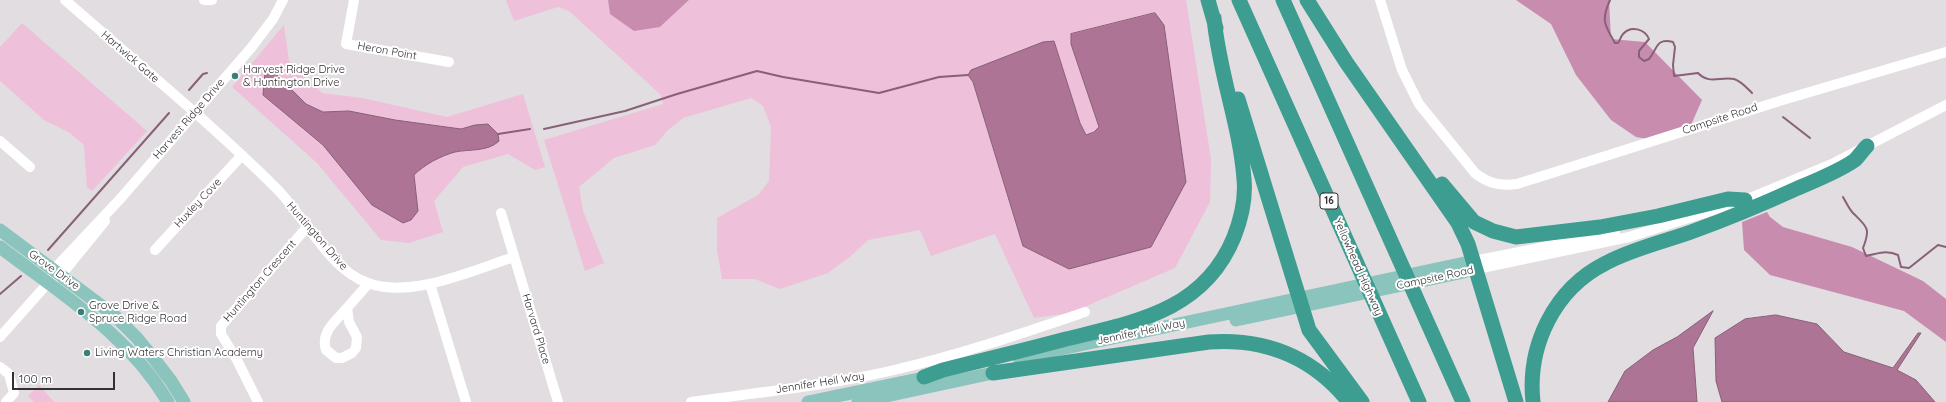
<!DOCTYPE html>
<html>
<head>
<meta charset="utf-8">
<style>
	body { margin:0 }
	#map { position:relative; width:1946px; height:402px; overflow:hidden; background:#e2dde0; font-family:Quicksand,sans-serif }
	canvas { display:block }
	.scale { position:absolute; left:12px; top:372px; width:103px; height:18px; box-sizing:border-box; border:2px solid #323031; border-top:0; padding-left:5px; font-size:12px; line-height:14px; white-space:nowrap; color:#323031; -webkit-text-stroke:3px #fff; paint-order:stroke }
</style>
</head>
<body>
<div id="map">
<canvas width="1946" height="402"></canvas>
<div class="scale">100 m</div>
</div>
<script>
const ctx = document.querySelector('canvas').getContext('2d');
ctx.lineJoin = 'round';
function fillPath(path, color) {
  ctx.fillStyle = color;
  ctx.fill(path, 'evenodd');
}
function trace(path, color, width, dash) {
  ctx.strokeStyle = color;
  ctx.lineWidth = width;
  ctx.lineCap = dash ? 'butt' : 'round';
  ctx.setLineDash(dash || []);
  ctx.stroke(path);
}
function drawText(font, color, halo, rows, align = 'center') {
  ctx.font = font + ' Quicksand,sans-serif';
  ctx.lineWidth = 4;
  ctx.setLineDash([]);
  ctx.textBaseline = 'middle';
  ctx.strokeStyle = halo;
  ctx.fillStyle = color;
  for (const [text, x, y, turn = 0] of rows) {
    ctx.save();
    ctx.translate(x, y);
    ctx.rotate((+turn || 0) * Math.PI / 180);
    ctx.textAlign = isNaN(turn) ? turn : align;
    if (halo) ctx.strokeText(text, 0, 0);
    ctx.fillText(text, 0, 0);
    ctx.restore();
  }
}
const green = new Path2D(`
	M 506,0 L 608,0 L 610,14 L 660,27 L 689,0 L 1186,0 L 1211,159 L 1210,202 L 1175,268 L 1070,313 L 1034,318 L 995,234 L 931,256 L 920,230 L 868,240 L 851,256 L 828,273 L 780,289 L 755,279 L 722,279 L 717,250 L 717,218 L 758,195 L 769,181 L 771,127 L 763,106 L 751,98 L 683,118 L 667,131 L 655,145 L 614,158 L 579,187 L 583,211 L 604,263 L 585,271 L 544,140 L 663,104 L 661,95 L 569,11 L 558,7 L 514,21 ZM 1054,41 L 1080,123 L 1086,135 L 1094,132 L 1099,127 L 1071,44 L 1151,247 L 1023,246 L 973,82 Z
	M 22,23 L 147,131 L 92,191 L 87,187 L 84,145 L 70,133 L 44,120 L 0,81 L 0,47 Z
	M 284,25 L 289,61 L 322,93 L 362,98 L 447,117 L 523,94 L 545,167 L 535,170 L 508,154 L 463,167 L 434,201 L 443,232 L 409,243 L 381,240 L 317,163 L 232,87 Z
	M 39,385 L 54,402 L 34,402 L 28,396 Z`);
const forest = new Path2D(`
	M 608,0 L 689,0 L 660,27 L 634,31 L 610,14 Z
	M 1516,0 L 1609,0 L 1611,39 L 1645,42 L 1702,100 L 1691,125 L 1659,141 L 1636,137 L 1611,120 L 1576,75 L 1551,24 Z
	M 1767,212 L 1770,217 L 1783,227 L 1852,247 L 1923,281 L 1946,299 L 1946,342 L 1904,311 L 1770,275 L 1744,250 L 1742,222 Z`);
const water = new Path2D(`
	M 1155,13 L 1164,25 L 1186,182 L 1151,247 L 1069,269 L 1023,246 L 973,82 L 968,75 L 971,70 L 1043,42 L 1054,41 L 1080,123 L 1086,135 L 1094,132 L 1099,127 L 1071,44 L 1071,34 Z
	M 272,70 L 306,104 L 323,112 L 349,111 L 395,120 L 461,129 L 475,125 L 488,124 L 498,134 L 499,141 C 488,152 469,149 455,152 C 440,156 424,165 414,175 L 418,211 L 411,220 L 403,223 L 372,205 L 323,145 L 263,95 L 265,72 Z
	M 1713,311 L 1693,348 L 1697,402 L 1608,402 L 1625,371 L 1653,350 L 1677,337 Z
	M 1776,315 L 1817,324 L 1844,352 L 1893,368 L 1918,333 L 1921,333 L 1897,370 L 1916,380 L 1935,402 L 1722,402 L 1716,381 L 1715,338 L 1745,319 Z`);
const stream = new Path2D(`
	M 1610,0 C 1601,20 1604,24 1615,43 L 1618,43 C 1620,40 1621,36 1623,34 C 1631,25 1645,29 1649,39 L 1639,51 L 1639,57 L 1644,61 L 1649,59 C 1657,50 1656,37 1673,42 L 1675,47 L 1673,65 L 1674,76 L 1698,73 C 1709,85 1721,76 1734,79 C 1741,81 1747,88 1752,93
	M 189,90 L 203,74 L 207,73
	M 1783,117 L 1810,138
	M 544,129 L 625,111 L 677,94 L 757,71 L 783,77 L 879,93 L 939,77 L 968,75
	M 498,134 L 530,129
	M 1843,197 C 1846,202 1849,209 1853,213 C 1867,227 1871,228 1863,248 L 1866,256 C 1878,253 1887,250 1898,255 L 1901,267 L 1909,268 L 1938,245 L 1946,247
	M 48,250 L 169,113
	M 0,294 L 21,276`);
const minor = new Path2D(`
	M 65,0 C 136,62 208,121 275,187 C 305,216 328,269 368,283 C 411,299 473,270 514,257
	M 204,0 L 212,0
	M 354,0 L 346,44 L 449,62
	M 1380,0 L 1402,70 L 1419,104 L 1475,173 C 1489,184 1500,186 1517,184 L 1786,99 L 1946,52
	M 0,141 L 30,167
	M 501,213 L 558,402
	M 155,250 L 242,155
	M 1474,261 L 1615,233
	M 1477,269 L 1629,237 L 1745,200 L 1834,163 L 1946,105
	M 56,278 L 61,275 L 105,221
	M 430,284 L 466,402
	M 347,308 L 349,322 L 357,337 L 356,348 L 352,353 L 342,358 L 336,358 L 326,350 C 320,332 336,321 347,308 Z
	M 347,308 L 368,284
	M 0,337 L 48,283 L 59,264 L 121,198 L 251,48 L 273,19 L 283,0
	M 0,367 L 9,374 L 14,393 L 6,402
	M 258,402 L 237,360 L 221,334 L 221,326 L 308,226
	M 691,402 C 759,392 827,386 894,370 C 959,355 1023,333 1085,312`);
const major = new Path2D(`
	M 0,230 L 115,316 L 137,338 L 155,360 L 171,381 L 184,402
	M 0,247 C 61,294 128,334 168,402
	M 1236,320 L 1464,272
	M 1019,358 L 1474,261
	M 808,402 L 933,376
	M 858,402 L 1002,371`);
const highway = new Path2D(`
	M 1208,0 L 1216,28
	M 1239,0 L 1419,402
	M 1283,0 L 1463,402
	M 1307,0 L 1346,62 L 1458,223 L 1468,244 L 1516,402
	M 1238,99 L 1309,330 L 1362,402
	M 1442,184 L 1474,222 L 1493,231 L 1516,237 L 1600,227 L 1658,216 L 1728,199 L 1745,200
	M 993,373 L 1209,342 C 1266,338 1313,357 1349,402
	M 924,377 L 943,370 C 984,360 1025,350 1066,339 C 1135,322 1204,311 1234,237 C 1241,219 1246,199 1244,179 C 1240,125 1219,73 1214,18
	M 1533,402 C 1527,346 1554,289 1606,263 C 1632,249 1663,242 1691,232 C 1727,219 1763,204 1798,188 C 1815,181 1841,170 1855,160 C 1859,156 1863,150 1867,146`);
const markers = [
	[235,76,4,"#3a8076"],
	[81,312,4,"#3a8076"],
	[87,353,4,"#3a8076"]
];
const shields = [
	[1329,201,18]
];
const shieldNames = [
	["16",1329,201]
];
const streetNames = [
	["Heron Point",387,51,10],
	["Hartwick Gate",130,57,41],
	["Harvest Ridge Drive",189,119,-49],
	["Campsite Road",1720,119,-18],
	["Huxley Cove",198,203,-47],
	["Huntington Drive",317,236,49],
	["Yellowhead Highway",1358,267,66],
	["Grove Drive",54,270,36],
	["Campsite Road",1435,278,-12],
	["Huntington Crescent",260,281,-49],
	["Harvard Place",536,329,73],
	["Jennifer Heil Way",1141,332,-12],
	["Jennifer Heil Way",820,383,-9]
];
const poiNames = [
	["Harvest Ridge Drive",243,70],
	["& Huntington Drive",243,83],
	["Grove Drive &",89,306],
	["Spruce Ridge Road",89,319],
	["Living Waters Christian Academy",95,353]
];
fillPath(green, '#eec0d9');
fillPath(forest, '#c88dae');
fillPath(water, '#ad7495');
trace(water, '#886077', 1);
trace(stream, '#886077', 2);
trace(minor, '#fff', 10);
trace(major, '#8ac4bc', 13);
trace(highway, '#3c9d90', 15);
for (const [x, y, r, color] of markers) {
  const dot = new Path2D();
  dot.arc(x, y, r, 0, 2 * Math.PI);
  ctx.fillStyle = color;
  ctx.fill(dot);
  trace(dot, '#fff', 1.5);
}
for (const [x, y, w] of shields) {
  const box = new Path2D();
  box.roundRect(x - w / 2, y - 8, w, 16, 3);
  ctx.fillStyle = '#fff';
  ctx.fill(box);
  trace(box, '#323031', 1);
}
drawText('bold 10px', '#323031', null, shieldNames);
drawText('11px', '#323031', '#fff', streetNames);
drawText('11px', '#323031', '#fff', poiNames, 'left');
</script>
</body>
</html>
